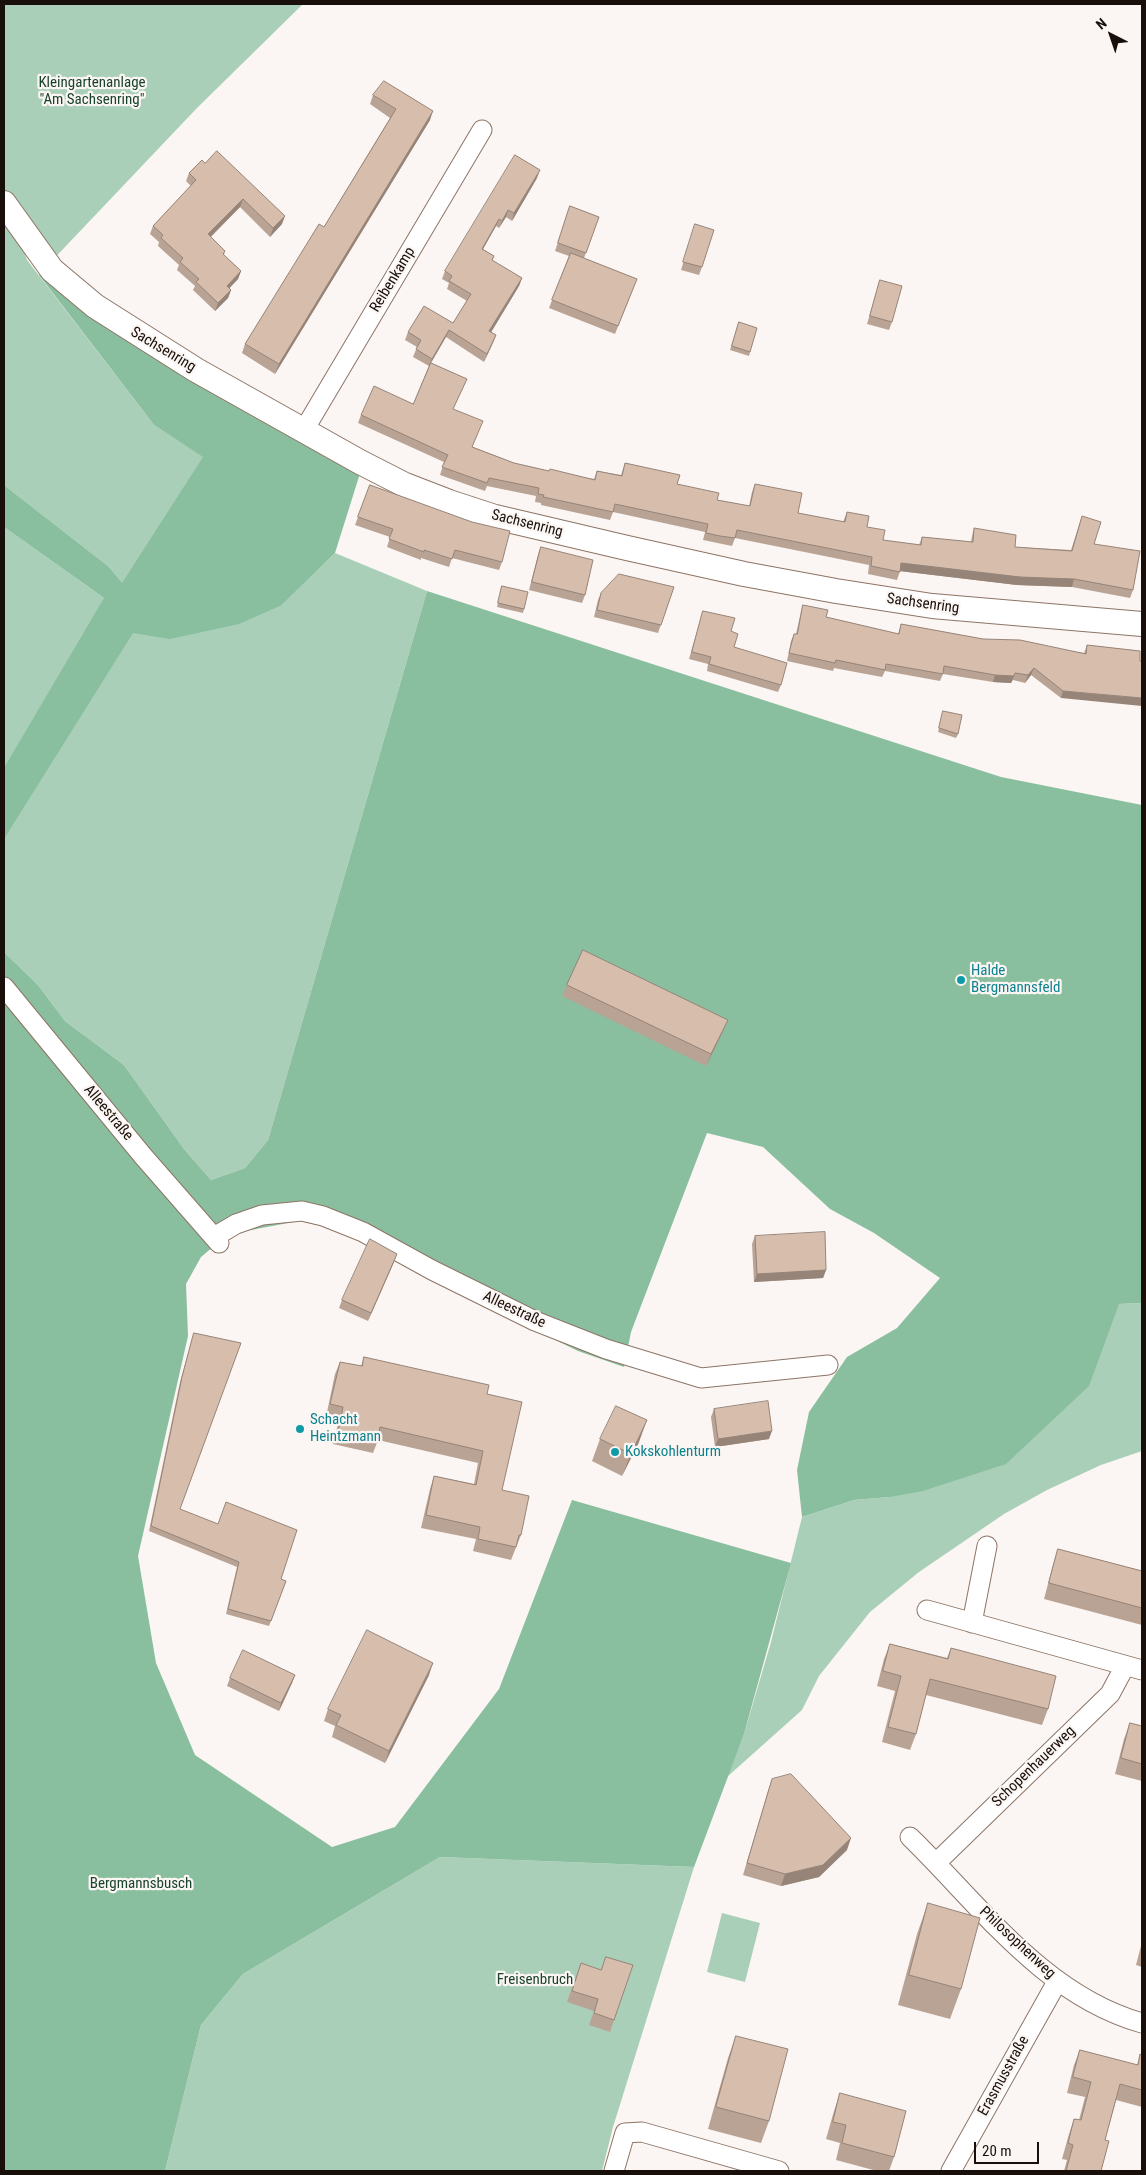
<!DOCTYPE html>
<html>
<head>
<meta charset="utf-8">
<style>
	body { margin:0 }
	#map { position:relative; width:1146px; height:2175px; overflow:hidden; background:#fbf6f3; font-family:"Roboto Condensed",sans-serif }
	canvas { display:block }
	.frame { position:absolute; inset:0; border:5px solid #180f0a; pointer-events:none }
	.north { position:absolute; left:1086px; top:10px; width:50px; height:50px; -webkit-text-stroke:4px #fbf6f3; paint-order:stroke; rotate:319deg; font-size:14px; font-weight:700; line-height:20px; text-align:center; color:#180f0a }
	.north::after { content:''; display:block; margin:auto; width:18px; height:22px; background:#180f0a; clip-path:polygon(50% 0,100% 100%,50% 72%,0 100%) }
	.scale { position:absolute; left:974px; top:2142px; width:65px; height:22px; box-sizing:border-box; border:2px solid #180f0a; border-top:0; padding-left:6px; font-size:15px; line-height:18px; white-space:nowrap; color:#180f0a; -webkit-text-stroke:4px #fbf6f3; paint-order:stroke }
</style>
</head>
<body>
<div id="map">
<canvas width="1146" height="2175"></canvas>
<div class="frame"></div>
<div class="north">N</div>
<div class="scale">20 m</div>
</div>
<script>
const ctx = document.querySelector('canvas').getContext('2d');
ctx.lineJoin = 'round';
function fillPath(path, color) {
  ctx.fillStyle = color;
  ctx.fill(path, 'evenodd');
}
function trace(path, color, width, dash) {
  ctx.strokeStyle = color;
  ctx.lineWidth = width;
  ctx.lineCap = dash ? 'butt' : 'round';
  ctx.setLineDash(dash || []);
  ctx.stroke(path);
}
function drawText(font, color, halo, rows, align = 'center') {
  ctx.font = font + ' "Roboto Condensed",sans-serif';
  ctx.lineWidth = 4.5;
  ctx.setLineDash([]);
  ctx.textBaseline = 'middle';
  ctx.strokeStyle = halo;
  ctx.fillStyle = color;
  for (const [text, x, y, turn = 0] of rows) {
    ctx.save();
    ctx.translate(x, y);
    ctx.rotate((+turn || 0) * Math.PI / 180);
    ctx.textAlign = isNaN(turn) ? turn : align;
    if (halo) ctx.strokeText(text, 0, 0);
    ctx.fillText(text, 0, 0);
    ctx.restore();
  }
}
const green = new Path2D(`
	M 4,4 L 303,4 L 197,108 L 46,267 L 17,230 L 27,260 L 154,425 L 204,457 L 122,584 L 108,566 L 4,485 Z
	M 4,527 L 104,598 L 282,605 L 335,553 L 427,591 L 268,1140 L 245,1168 L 211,1180 L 184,1149 L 124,1065 L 65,1021 L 38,985 L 4,952 Z
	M 1142,1303 L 1142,1451 L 1101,1465 L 1047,1490 L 1004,1514 L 919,1572 L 870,1612 L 819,1676 L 802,1710 L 727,1777 L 744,1734 L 771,1642 L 802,1517 L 854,1500 L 890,1497 L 1119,1304 Z
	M 440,1857 L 694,1867 L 613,2127 L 602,2171 L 165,2171 L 201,2025 L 243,1974 Z
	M 722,1913 L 760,1923 L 745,1982 L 707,1972 Z`);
const forest = new Path2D(`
	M 50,271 L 362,467 L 335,553 L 282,605 L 239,624 L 170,639 L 133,633 L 4,839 L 4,768 L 104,598 L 4,527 L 4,485 L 108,566 L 122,583 L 203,457 L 154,425 L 39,275 Z
	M 427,591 L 1001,777 L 1142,805 L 1142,1303 L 1119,1304 L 1089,1386 L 1006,1464 L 923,1491 L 890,1497 L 854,1500 L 802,1517 L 797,1470 L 809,1412 L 847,1357 L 897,1328 L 940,1278 L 874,1233 L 830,1209 L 763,1147 L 707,1133 L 631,1332 L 624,1367 L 578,1351 L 429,1278 L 372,1242 L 322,1226 L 299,1221 L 240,1232 L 231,1239 L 214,1246 L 201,1257 L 186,1284 L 188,1336 L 138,1556 L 156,1663 L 195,1755 L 332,1847 L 395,1827 L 499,1689 L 572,1500 L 791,1563 L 744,1734 L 694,1867 L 440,1857 L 243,1974 L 201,2025 L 165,2171 L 4,2171 L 4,952 L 38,985 L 65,1021 L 124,1065 L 184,1149 L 211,1180 L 245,1168 L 268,1140 Z`);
const minor = new Path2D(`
	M 304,430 L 482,130
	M 4,987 L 143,1156 L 219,1243
	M 214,1237 L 236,1224 L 262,1215 L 302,1211 L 323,1216 L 363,1232 L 432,1270 L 535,1321 L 606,1349 L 701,1378 L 828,1365
	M 927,1610 L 1142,1670
	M 972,1623 L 987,1546
	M 910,1837 C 980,1905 1043,1995 1142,2023
	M 936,1863 L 1110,1694 L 1125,1666
	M 614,2171 L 625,2133 L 642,2132 L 779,2171
	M 951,2171 L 1057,1982`);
const tertiary = new Path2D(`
	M 4,203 L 52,270 L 95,306 L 196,370 L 360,462 L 405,485 L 449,502 L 495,517 L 627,548 L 744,574 L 836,591 L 932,606 L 1142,624`);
const wall = new Path2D(`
	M 373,95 L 430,120 L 275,374 L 242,353 L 245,344 L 324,227 L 390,118 L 370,104 Z
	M 205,163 L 282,224 L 270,237 L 240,207 L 211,237 L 225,251 L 224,255 L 241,271 L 238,279 L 229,288 L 231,290 L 228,298 L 215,311 L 193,290 L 195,286 L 177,270 L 179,265 L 158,246 L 159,242 L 150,234 L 153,226 L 191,186 L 186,181 L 189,173 Z
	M 537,178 L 512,221 L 506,217 L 499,228 L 496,226 L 483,249 L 494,256 L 492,261 L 522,278 L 519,286 L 491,332 L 496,335 L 484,362 L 446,337 L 431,363 L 467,379 L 453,409 L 473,447 L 514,463 L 549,471 L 594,479 L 597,471 L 621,475 L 625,463 L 717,500 L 749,506 L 752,492 L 755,484 L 798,513 L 843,522 L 847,512 L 867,527 L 883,540 L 919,545 L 922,537 L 971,542 L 972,536 L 974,528 L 1015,547 L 1071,550 L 1082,516 L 1094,544 L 1133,590 L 1130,598 L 1072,587 L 1017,585 L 900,571 L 897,580 L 868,574 L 869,565 L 735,538 L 732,546 L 703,540 L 705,532 L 613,512 L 610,520 L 541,505 L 541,503 L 535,502 L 536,496 L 487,486 L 485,491 L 440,475 L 444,462 L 358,423 L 361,415 L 413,404 L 429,366 L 413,357 L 417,347 L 405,340 L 408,332 L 453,323 L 467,301 L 447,289 L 449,283 L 442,279 L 445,271 Z
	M 570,206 L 599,217 L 584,258 L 637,279 L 615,334 L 549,308 L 569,256 L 555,251 Z
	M 693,232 L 702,267 L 699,275 L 681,270 Z
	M 880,280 L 892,322 L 889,330 L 867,324 Z
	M 739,322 L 750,352 L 749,356 L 730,350 Z
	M 370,485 L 502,562 L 499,570 L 452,558 L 449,567 L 421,558 L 421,560 L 387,547 L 390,537 L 355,525 Z
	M 541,547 L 585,595 L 582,603 L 529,590 L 538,555 Z
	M 502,586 L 524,609 L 523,613 L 497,607 Z
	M 674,587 L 658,633 L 594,617 L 598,600 L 601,593 Z
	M 803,605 L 826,617 L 898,634 L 901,624 L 983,639 L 1084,653 L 1087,645 L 1140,651 L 1061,698 L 1031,675 L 1025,683 L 1013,680 L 1011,683 L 993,682 L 943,674 L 940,681 L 885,671 L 882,677 L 834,668 L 833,671 L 787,661 L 791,641 L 794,634 L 796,634 L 801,612 Z
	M 703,611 L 731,631 L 734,647 L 781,685 L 778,692 L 707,671 L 708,664 L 689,659 Z
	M 943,711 L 958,734 L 956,738 L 938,732 Z
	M 567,985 L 723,1031 L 706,1066 L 562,996 Z
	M 755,1236 L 826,1270 L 823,1278 L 754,1282 L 752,1244 Z
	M 394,1262 L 368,1321 L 339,1308 L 342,1300 Z
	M 194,1333 L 180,1509 L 281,1579 L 286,1581 L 269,1626 L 226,1614 L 237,1567 L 149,1531 L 180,1382 Z
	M 364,1357 L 487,1394 L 502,1490 L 521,1535 L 511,1560 L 473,1551 L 476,1539 L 421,1528 L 430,1489 L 434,1476 L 474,1484 L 478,1463 L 378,1440 L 373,1453 L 333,1444 L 339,1420 L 326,1417 L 335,1374 L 340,1362 L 361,1366 Z
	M 714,1409 L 769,1439 L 715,1447 L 711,1417 Z
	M 600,1439 L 639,1442 L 622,1476 L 592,1461 Z
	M 1058,1549 L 1142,1571 L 1142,1625 L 1044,1599 L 1053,1565 Z
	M 890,1644 L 947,1658 L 951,1648 L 1048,1709 L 1042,1725 L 926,1695 L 916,1734 L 910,1750 L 882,1742 L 895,1691 L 877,1686 L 884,1659 Z
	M 295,1675 L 292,1683 L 279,1711 L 227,1686 L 230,1678 Z
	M 429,1675 L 385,1763 L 332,1737 L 335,1726 L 324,1721 L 328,1709 Z
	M 1130,1723 L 1142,1726 L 1142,1781 L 1115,1774 L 1124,1739 Z
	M 772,1779 L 847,1850 L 819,1877 L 781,1886 L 743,1875 L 768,1791 Z
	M 928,1903 L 961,1989 L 950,2019 L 898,2005 L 917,1934 Z
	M 1142,1942 L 1142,1967 L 1136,1965 Z
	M 581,1963 L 614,2020 L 610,2032 L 589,2025 L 594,2011 L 567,2002 Z
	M 736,2036 L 769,2121 L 761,2143 L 708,2129 L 728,2058 Z
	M 1080,2050 L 1137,2065 L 1140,2054 L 1142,2055 L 1142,2107 L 1116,2100 L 1105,2140 L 1101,2171 L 1064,2171 L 1067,2160 L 1062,2159 L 1069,2134 L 1074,2119 L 1079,2120 L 1085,2097 L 1067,2093 L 1074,2065 Z
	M 840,2093 L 894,2157 L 889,2171 L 877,2171 L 836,2160 L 840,2143 L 826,2139 L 834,2111 Z`);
const shadedWall = new Path2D(`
	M 433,111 L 430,120 L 275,374 L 279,364 Z
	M 540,170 L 537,178 L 512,221 L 514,213 Z
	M 243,199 L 240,207 L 205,242 L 208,234 Z
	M 508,210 L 506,217 L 499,228 L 502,221 Z
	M 285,216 L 282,224 L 270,237 L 273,228 Z
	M 499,219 L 496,226 L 479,256 L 482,249 Z
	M 241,271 L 238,279 L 224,294 L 227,286 Z
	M 522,278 L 519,286 L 487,339 L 489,331 Z
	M 231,290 L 228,298 L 215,311 L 218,303 Z
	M 449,330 L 446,337 L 429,366 L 432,359 Z
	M 496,335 L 493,343 L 484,362 L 487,354 Z
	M 901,563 L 1074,579 L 1072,587 L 1017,585 L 899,571 Z
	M 1034,668 L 1031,675 L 1025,683 L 1028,675 Z
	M 995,675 L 1014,676 L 1011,683 L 993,682 Z
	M 1063,691 L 1142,698 L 1142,706 L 1061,698 Z
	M 728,1020 L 723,1031 L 706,1066 L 711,1054 Z
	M 397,1254 L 394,1262 L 368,1321 L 371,1313 Z
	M 826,1270 L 823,1278 L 754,1282 L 757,1274 Z
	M 647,1420 L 639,1442 L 622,1476 L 631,1454 Z
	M 772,1431 L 769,1439 L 715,1447 L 718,1439 Z
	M 433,1663 L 429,1675 L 385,1763 L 389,1751 Z
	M 295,1675 L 292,1683 L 279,1711 L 281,1703 Z
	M 851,1838 L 847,1850 L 819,1877 L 781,1886 L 785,1874 Z`);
const building = new Path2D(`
	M 384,81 L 433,111 L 279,364 L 245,344 L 319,224 L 324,227 L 396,109 L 373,95 Z
	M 217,151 L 285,216 L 273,228 L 243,199 L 208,234 L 225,251 L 223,254 L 241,271 L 227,286 L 231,290 L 218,303 L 196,282 L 199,279 L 180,262 L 183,258 L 161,238 L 163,235 L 153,226 L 196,180 L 189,173 L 202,160 L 205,163 Z
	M 515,155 L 540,170 L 514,213 L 508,210 L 502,221 L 499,219 L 482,249 L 494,256 L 492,260 L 522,278 L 489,331 L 496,335 L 487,354 L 449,330 L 432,359 L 416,349 L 421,340 L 408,332 L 424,306 L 453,323 L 471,294 L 449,281 L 452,276 L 445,271 Z
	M 570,206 L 599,217 L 586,253 L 558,243 Z
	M 695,224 L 714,230 L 702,267 L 683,262 Z
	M 571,253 L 637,279 L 618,326 L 552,300 Z
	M 880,280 L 902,286 L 892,322 L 870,316 Z
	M 739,322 L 757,328 L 750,352 L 732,346 Z
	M 431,363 L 467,379 L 453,409 L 483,421 L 472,447 L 514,463 L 549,471 L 550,469 L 595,480 L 597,471 L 622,476 L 625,463 L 680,475 L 677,484 L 719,493 L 717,500 L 750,506 L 755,484 L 802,493 L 798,513 L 845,522 L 847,512 L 869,516 L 867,527 L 885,530 L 883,540 L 921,545 L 922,537 L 973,542 L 974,528 L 1016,535 L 1015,547 L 1072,551 L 1082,516 L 1101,522 L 1094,544 L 1140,551 L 1133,590 L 1074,579 L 1020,577 L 901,563 L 900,572 L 871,566 L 872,557 L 737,530 L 735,538 L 720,536 L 706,533 L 708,524 L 615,504 L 613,512 L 543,497 L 544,495 L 538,494 L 539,488 L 489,478 L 487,483 L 442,467 L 448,455 L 361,415 L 374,386 L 413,404 Z
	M 370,485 L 472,522 L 510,531 L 502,562 L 455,550 L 452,559 L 424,550 L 424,552 L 389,539 L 393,529 L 358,517 Z
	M 541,547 L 593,560 L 585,595 L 532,582 Z
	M 619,574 L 674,587 L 661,625 L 597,610 L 601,593 Z
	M 502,586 L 528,592 L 524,609 L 498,603 Z
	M 803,605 L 828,610 L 826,617 L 899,634 L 901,624 L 983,639 L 1020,640 L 1086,654 L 1087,645 L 1140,651 L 1140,661 L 1142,661 L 1142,698 L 1063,691 L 1034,668 L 1028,675 L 1015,673 L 1014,676 L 995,675 L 944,666 L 943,674 L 886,664 L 885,670 L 836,660 L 835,663 L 789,653 L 794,634 L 797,634 Z
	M 703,611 L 735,618 L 731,631 L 738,634 L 734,647 L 787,663 L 781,685 L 709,664 L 711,657 L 692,652 Z
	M 943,711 L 962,715 L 958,734 L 939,728 Z
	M 583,950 L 728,1020 L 711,1054 L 567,985 Z
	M 825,1232 L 826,1270 L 757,1274 L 755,1236 Z
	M 370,1239 L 397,1254 L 371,1313 L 342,1300 Z
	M 194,1333 L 241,1343 L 180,1509 L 218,1524 L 226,1502 L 297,1530 L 281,1579 L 286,1581 L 271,1621 L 228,1609 L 239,1562 L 151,1526 L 182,1377 Z
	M 364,1357 L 489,1385 L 487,1394 L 522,1402 L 502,1490 L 529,1496 L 521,1535 L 519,1535 L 516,1547 L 478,1539 L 480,1527 L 426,1515 L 434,1476 L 476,1485 L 483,1451 L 380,1427 L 377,1441 L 338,1432 L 343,1407 L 330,1404 L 340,1362 L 362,1366 Z
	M 768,1401 L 772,1431 L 718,1439 L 714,1409 Z
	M 616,1406 L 647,1420 L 631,1454 L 600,1439 Z
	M 1058,1549 L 1142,1571 L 1142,1608 L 1049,1583 Z
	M 367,1630 L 433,1663 L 389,1751 L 336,1725 L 341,1715 L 328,1709 Z
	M 890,1644 L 948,1659 L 951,1648 L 1056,1676 L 1048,1709 L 930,1679 L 916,1734 L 888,1727 L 901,1676 L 883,1671 Z
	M 243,1650 L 295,1675 L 281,1703 L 230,1678 Z
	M 1130,1723 L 1142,1726 L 1142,1764 L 1121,1758 Z
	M 791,1774 L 851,1838 L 823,1865 L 785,1874 L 747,1863 L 772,1779 Z
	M 928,1903 L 980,1918 L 961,1989 L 909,1975 Z
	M 606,1957 L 633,1965 L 614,2020 L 594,2013 L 598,1999 L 572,1991 L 581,1963 L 601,1970 Z
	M 736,2036 L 788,2049 L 769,2121 L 716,2107 Z
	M 1080,2050 L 1138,2065 L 1140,2054 L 1142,2055 L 1142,2090 L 1120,2084 L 1105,2140 L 1109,2141 L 1101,2171 L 1066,2171 L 1073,2145 L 1068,2143 L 1074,2119 L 1081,2120 L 1091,2082 L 1073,2077 Z
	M 840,2093 L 906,2111 L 894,2157 L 842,2143 L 846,2125 L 833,2122 Z`);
const markers = [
	[961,980,5,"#0f9aa8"],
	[300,1429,5,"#0f9aa8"],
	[615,1452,5,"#0f9aa8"]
];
const parkNames = [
	["Kleingartenanlage",92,83],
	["\"Am Sachsenring\"",92,100],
	["Bergmannsbusch",141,1884],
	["Freisenbruch",535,1980]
];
const streetNames = [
	["Reibenkamp",393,280,-59],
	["Sachsenring",163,350,31],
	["Sachsenring",527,524,14],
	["Sachsenring",923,604,8],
	["Alleestraße",108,1113,50],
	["Alleestraße",514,1310,25],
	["Schopenhauerweg",1034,1767,-44],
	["Philosophenweg",1017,1943,43],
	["Erasmusstraße",1004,2076,-61]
];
const cultureNames = [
	["Halde",971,971],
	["Bergmannsfeld",971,988],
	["Schacht",310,1420],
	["Heintzmann",310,1437],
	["Kokskohlenturm",625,1452]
];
fillPath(green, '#aacfb8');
fillPath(forest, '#89bf9f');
trace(minor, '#8d7466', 21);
trace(tertiary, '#8d7466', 26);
trace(minor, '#fff', 19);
trace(tertiary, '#fff', 24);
fillPath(wall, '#b9a394');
fillPath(shadedWall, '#968478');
fillPath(building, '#d7bdac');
trace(building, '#968478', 1);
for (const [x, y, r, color] of markers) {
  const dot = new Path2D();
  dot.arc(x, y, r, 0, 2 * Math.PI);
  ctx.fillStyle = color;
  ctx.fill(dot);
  trace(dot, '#fbf6f3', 2);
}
drawText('15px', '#18432d', '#fbf6f3', parkNames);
drawText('15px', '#180f0a', '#fbf6f3', streetNames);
drawText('15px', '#0d838f', '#fbf6f3', cultureNames, 'left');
</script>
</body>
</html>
